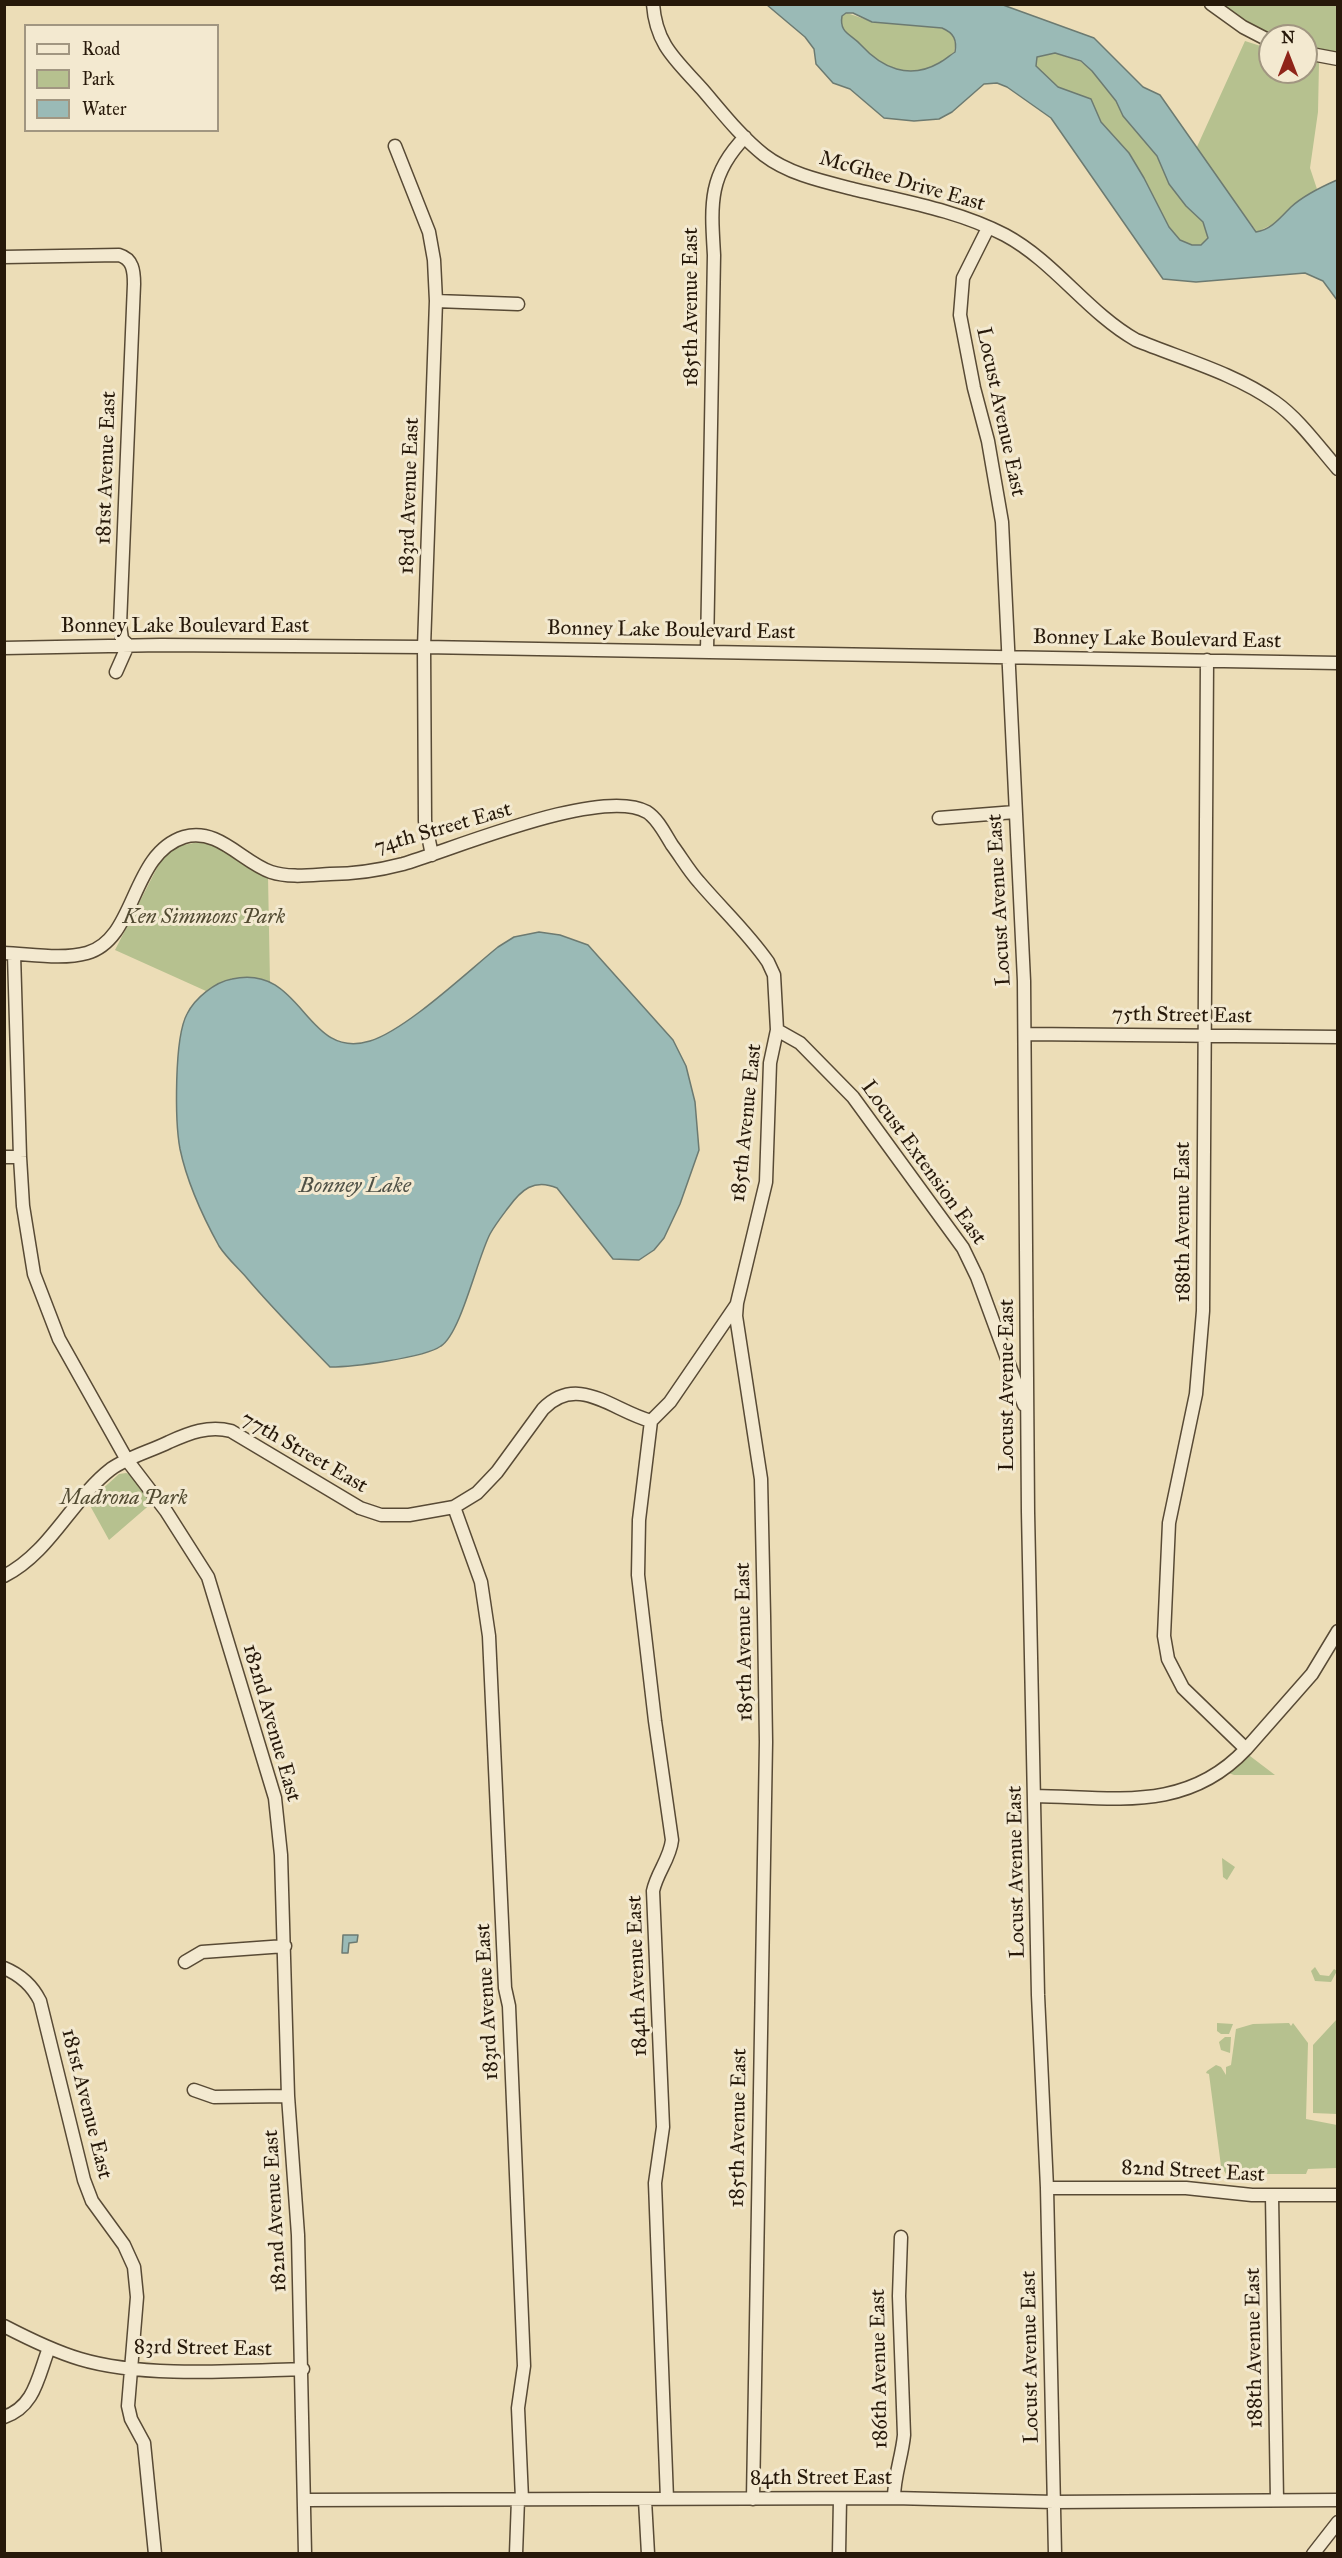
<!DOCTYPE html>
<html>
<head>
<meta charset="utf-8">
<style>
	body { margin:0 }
	#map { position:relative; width:1342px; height:2558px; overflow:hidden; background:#ecddb7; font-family:"IM FELL Great Primer",serif }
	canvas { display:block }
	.frame { position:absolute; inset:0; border:6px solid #27190a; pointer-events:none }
	.legend { position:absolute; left:24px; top:24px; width:195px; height:108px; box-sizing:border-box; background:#f3e9d0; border:2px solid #a19681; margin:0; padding:8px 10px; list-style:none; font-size:18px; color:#27190a }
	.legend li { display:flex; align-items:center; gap:12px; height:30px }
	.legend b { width:30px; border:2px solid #a19681 }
	.north { position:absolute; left:1258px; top:24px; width:60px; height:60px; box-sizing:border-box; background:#f3e9d0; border:2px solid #a19681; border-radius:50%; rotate:0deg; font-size:16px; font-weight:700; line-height:24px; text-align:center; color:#27190a }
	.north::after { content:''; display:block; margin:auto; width:21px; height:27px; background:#8f2418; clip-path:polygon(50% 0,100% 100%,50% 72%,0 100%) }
</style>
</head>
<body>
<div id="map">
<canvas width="1342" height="2558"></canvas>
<div class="frame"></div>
<ul class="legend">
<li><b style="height:8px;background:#f3e9d0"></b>Road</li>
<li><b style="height:16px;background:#b6c18f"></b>Park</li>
<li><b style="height:16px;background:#9abab6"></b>Water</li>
</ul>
<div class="north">N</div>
</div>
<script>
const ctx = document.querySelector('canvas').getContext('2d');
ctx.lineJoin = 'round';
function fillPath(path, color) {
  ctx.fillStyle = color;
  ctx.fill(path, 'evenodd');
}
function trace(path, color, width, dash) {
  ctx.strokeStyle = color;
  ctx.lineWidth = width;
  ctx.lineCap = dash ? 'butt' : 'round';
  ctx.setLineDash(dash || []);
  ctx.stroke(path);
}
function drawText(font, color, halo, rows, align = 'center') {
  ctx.font = font + ' "IM FELL Great Primer",serif';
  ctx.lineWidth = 6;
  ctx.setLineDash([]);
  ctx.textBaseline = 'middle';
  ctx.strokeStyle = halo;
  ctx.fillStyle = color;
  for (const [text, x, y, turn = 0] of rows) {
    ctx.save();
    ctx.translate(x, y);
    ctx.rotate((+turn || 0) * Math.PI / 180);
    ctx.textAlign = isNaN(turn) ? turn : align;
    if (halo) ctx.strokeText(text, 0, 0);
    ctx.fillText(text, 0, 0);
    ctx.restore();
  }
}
const green = new Path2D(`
	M 1219,5 L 1337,5 L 1337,52 L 1306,46 L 1306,36 L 1274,36 L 1258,29 Z
	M 847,13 L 873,22 L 942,28 C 954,33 957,40 954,52 C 949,56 945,61 939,63 C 909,80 882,68 861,45 C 851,34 839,33 842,16 Z
	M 1245,41 L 1270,49 L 1270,72 L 1306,72 L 1306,60 L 1319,63 L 1318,112 L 1310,168 L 1317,189 L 1292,207 L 1275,223 L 1257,232 L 1196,149 Z
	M 1055,53 L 1081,62 L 1092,71 L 1116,101 L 1123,116 L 1157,156 L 1169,184 L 1186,206 L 1203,222 L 1208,238 L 1201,245 L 1192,245 L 1180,240 L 1169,227 L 1144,178 L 1129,153 L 1101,122 L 1091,99 L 1058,87 L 1035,66 L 1037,57 Z
	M 199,842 C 224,845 241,868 268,876 L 270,983 C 243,973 231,979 206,991 L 115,950 L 161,860 L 178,846 Z
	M 126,1473 L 130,1474 L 153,1502 L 109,1540 L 88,1502 L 119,1474 Z
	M 1247,1756 L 1250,1756 L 1275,1775 L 1234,1775 L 1228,1773 Z
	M 1222,1858 L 1235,1867 L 1227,1880 L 1223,1877 Z
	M 1315,1967 L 1320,1975 L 1329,1976 L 1334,1969 L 1337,1971 L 1331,1982 L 1315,1981 L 1311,1971 Z
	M 1337,2019 L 1337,2114 L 1313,2113 L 1313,2045 Z
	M 1217,2023 L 1233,2024 L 1229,2034 L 1221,2034 L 1217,2031 Z
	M 1289,2023 L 1291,2026 L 1293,2023 L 1308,2043 L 1306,2119 L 1337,2125 L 1337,2168 L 1308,2169 L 1306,2174 L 1226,2174 L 1221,2166 L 1209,2074 L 1206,2073 L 1207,2071 L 1216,2065 L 1221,2067 L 1226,2075 L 1226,2067 L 1231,2065 L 1236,2029 L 1253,2024 Z
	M 1231,2037 L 1230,2053 L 1221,2050 L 1219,2042 L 1225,2037 Z`);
const water = new Path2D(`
	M 767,5 L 1003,5 L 1094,38 L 1143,87 L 1160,95 L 1256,232 C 1271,230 1281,217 1291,207 C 1304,195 1321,187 1337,180 L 1337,300 L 1323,281 L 1305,273 L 1196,282 L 1163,279 L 1051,118 L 1007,87 L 997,83 L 984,84 L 952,112 L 939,119 L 914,121 L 884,118 L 850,89 L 833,83 L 816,64 L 814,49 L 805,37 ZM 846,13 L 853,13 L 872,22 L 942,28 C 954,33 957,40 955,52 C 949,56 945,60 939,63 C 909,80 882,68 861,45 C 851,34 839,33 842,16 ZM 1055,53 L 1081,61 L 1092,71 L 1116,101 L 1123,116 L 1157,156 L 1169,184 L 1186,206 L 1203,222 L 1208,238 L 1201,245 L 1192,245 L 1180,240 L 1169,227 L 1144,178 L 1129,153 L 1101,122 L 1091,99 L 1058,87 L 1036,66 L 1037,57 Z
	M 539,932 L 560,935 L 588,945 L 673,1040 L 686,1066 L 695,1102 L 699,1150 L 680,1204 L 664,1238 L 654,1250 L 639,1260 L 613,1259 L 557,1188 C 534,1178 521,1190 508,1208 C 502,1216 495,1225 490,1234 C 477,1259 461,1333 441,1346 C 424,1358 352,1367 330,1367 C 301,1337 272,1308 246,1277 C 237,1267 226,1257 219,1246 C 203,1217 187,1182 180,1149 C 175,1122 174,1038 187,1014 C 195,998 215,982 232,979 C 304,963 304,1061 370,1041 C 406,1030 467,972 498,947 L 514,937 Z
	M 343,1935 L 358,1935 L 357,1942 L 349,1943 L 348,1953 L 342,1953 Z`);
const minor = new Path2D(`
	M 653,4 C 656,45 676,60 702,89 C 721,111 740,136 764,155 C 790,175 826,182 857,190 C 907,202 959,211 1005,235 C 1055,262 1087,312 1136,340 C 1182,359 1234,373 1275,402 C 1299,419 1318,446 1338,469
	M 1211,4 L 1243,27 L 1270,41
	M 1306,53 L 1338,59
	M 395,146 L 429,232 L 434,260 L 436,301 L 424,647 L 425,821 L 432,855
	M 988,228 L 963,278 L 960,315 L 974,388 L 988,441 L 1002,522 L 1024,981 L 1028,1512 L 1038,1995 L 1047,2188 L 1055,2554
	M 4,257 L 119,255 C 133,259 134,271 134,284 L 120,625 L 122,639 L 128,645
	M 436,301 L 518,304
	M 4,648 L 161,645 L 424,647 L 1338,663
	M 707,651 L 714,255 C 711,205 708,175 745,137
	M 1207,660 L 1203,1311 L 1196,1394 L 1169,1523 L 1164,1636 L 1168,1659 L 1183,1688 L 1246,1749
	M 116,672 L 128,645
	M 939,818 L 1015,812
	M 4,953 C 30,954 62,960 87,953 C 137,939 130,854 184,837 C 218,827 242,862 271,872 C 289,878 311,875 330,874 C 354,874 380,870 403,864 C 454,849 602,786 647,812 C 658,819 665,834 672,845 C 681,857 689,871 699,882 C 722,909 748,933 768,962 L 774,975 L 777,1030 L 770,1063 L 766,1182 L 737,1303 L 736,1316 L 761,1479 L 764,1616 L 766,1742 L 753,2499
	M 14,954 L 20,1157 L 23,1206 L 34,1274 L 59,1339 L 127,1460 L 166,1511 L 208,1577 L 275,1798 L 281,1855 L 288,2096 L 298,2235 L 305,2554
	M 777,1030 L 800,1043 L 853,1097 L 963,1248 L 977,1277 L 1024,1405
	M 1026,1034 L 1338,1037
	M 4,1157 L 20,1157
	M 651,1421 L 639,1520 L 638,1575 L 655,1721 L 672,1840 C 670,1859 657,1872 653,1891 L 663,2127 L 655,2183 L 667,2499
	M 651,1421 L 670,1402 L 737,1304
	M 454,1507 L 481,1582 L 489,1636 L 505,1988 L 509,2006 L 524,2366 L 518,2408 L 522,2499
	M 4,1576 C 50,1553 72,1499 111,1469 C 128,1457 151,1451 169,1442 C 189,1433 209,1425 231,1431 L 360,1508 L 381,1515 L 409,1515 L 454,1507 L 477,1493 L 497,1472 L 543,1409 C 578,1373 613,1411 651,1421
	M 1035,1796 C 1114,1797 1186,1813 1246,1749 L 1312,1674 L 1338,1631
	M 185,1962 L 202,1952 L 285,1946
	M 4,1968 C 21,1975 32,1985 40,2001 L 84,2180 L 92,2201 L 124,2245 L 134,2267 L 137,2297 L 128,2406 L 131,2419 L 144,2443 L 155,2554
	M 194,2090 L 214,2097 L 288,2096
	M 1047,2188 L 1186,2188 L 1252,2195 L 1338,2195
	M 1272,2196 L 1277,2500
	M 4,2326 C 29,2339 53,2351 80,2359 C 143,2378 236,2371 303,2369
	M 4,2417 C 35,2407 38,2376 49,2348
	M 894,2498 C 894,2476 902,2457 904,2435 L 899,2296 L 901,2237
	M 304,2500 L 894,2498 L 1054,2502 L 1338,2500
	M 645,2500 L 648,2554
	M 516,2554 L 518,2499
	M 839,2554 L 840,2499
	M 1313,2554 L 1338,2522`);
const streetNames = [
	["McGhee Drive East",902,182,16],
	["185th Avenue East",692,307,-90],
	["Locust Avenue East",1000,412,78],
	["181st Avenue East",107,468,-88],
	["183rd Avenue East",410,496,-88],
	["Bonney Lake Boulevard East",185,627],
	["Bonney Lake Boulevard East",671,631,1],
	["Bonney Lake Boulevard East",1157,640,1],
	["74th Street East",443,829,-16],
	["Locust Avenue East",1000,900,-93],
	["75th Street East",1182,1016,1],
	["185th Avenue East",747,1123,-84],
	["Locust Extension East",923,1163,54],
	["188th Avenue East",1184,1222,-90],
	["Locust Avenue East",1008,1385,-90],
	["77th Street East",304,1453,30],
	["185th Avenue East",745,1642,-91],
	["182nd Avenue East",271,1723,74],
	["Locust Avenue East",1017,1872,-91],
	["184th Avenue East",638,1976,-92],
	["183rd Avenue East",488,2002,-93],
	["181st Avenue East",86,2104,76],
	["185th Avenue East",739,2128,-89],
	["82nd Street East",1193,2172,3],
	["182nd Avenue East",276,2211,-93],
	["188th Avenue East",1255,2348,-91],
	["83rd Street East",203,2349,1],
	["Locust Avenue East",1031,2357,-91],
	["186th Avenue East",880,2369,-91],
	["84th Street East",821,2479]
];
const parkNames = [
	["Ken Simmons Park",204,918],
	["Madrona Park",124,1499]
];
const waterNames = [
	["Bonney Lake",355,1187]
];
fillPath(green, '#b6c18f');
fillPath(water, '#9abab6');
trace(water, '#6c7a71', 1.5);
trace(minor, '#584a35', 15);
trace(minor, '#f3e9d0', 12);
drawText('21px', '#27190a', '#f3e9d0', streetNames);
drawText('italic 21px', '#524b32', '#f3e9d0', parkNames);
drawText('italic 22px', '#4f5146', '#f3e9d0', waterNames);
</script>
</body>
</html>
